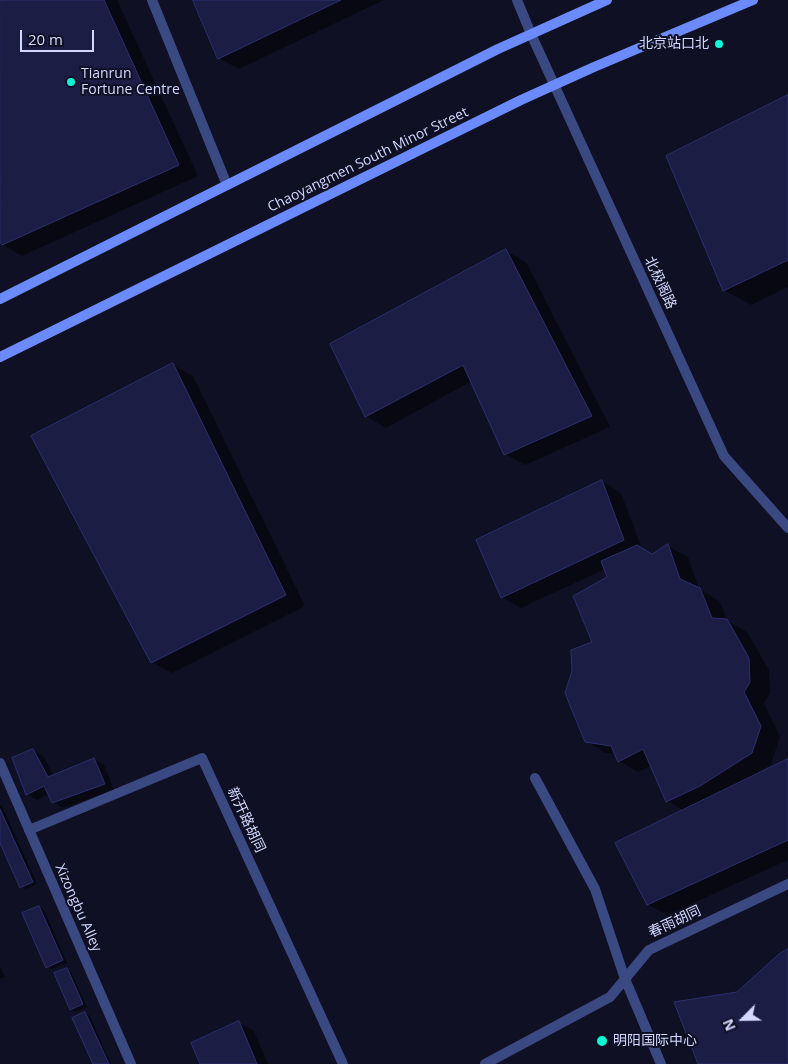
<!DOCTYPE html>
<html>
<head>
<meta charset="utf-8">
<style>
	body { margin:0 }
	#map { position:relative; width:788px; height:1064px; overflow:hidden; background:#0f1024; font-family:"Open Sans",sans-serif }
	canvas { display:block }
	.north { position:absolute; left:718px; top:994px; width:50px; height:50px; -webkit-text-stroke:4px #0f1024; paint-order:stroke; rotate:247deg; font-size:14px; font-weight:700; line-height:20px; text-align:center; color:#d2d8fe }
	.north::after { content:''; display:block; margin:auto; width:18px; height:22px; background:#d2d8fe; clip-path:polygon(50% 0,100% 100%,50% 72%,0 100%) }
	.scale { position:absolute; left:20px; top:30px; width:74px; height:22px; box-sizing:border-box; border:2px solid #d2d8fe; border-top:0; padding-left:6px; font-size:15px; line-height:18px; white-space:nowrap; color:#d2d8fe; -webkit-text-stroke:4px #0f1024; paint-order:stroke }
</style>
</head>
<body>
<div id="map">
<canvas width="788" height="1064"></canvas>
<div class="north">N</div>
<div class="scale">20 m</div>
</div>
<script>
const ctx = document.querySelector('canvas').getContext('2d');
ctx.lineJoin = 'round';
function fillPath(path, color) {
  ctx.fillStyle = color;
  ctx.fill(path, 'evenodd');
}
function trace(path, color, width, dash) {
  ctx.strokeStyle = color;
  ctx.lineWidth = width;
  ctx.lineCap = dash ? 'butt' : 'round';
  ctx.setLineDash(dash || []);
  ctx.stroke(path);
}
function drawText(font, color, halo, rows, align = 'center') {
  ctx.font = font + ' "Open Sans","Noto Sans SC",sans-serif';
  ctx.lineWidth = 4;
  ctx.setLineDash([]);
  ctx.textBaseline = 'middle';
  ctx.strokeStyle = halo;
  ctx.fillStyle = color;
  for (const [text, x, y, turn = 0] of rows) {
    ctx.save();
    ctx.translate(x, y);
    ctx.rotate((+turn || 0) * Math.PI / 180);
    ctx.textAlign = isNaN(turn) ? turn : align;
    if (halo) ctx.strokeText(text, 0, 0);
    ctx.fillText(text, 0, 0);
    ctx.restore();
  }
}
const shadow = new Path2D(`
	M 0,0 L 117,0 L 198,176 L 22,256 L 3,245 L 0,239 Z
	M 194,0 L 384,0 L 239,69 L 219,58 Z
	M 788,97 L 788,287 L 751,305 L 724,290 Z
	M 506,251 L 526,262 L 610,427 L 525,465 L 505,454 L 472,381 L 386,428 L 366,416 Z
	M 173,365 L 193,376 L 305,606 L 172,673 L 152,662 Z
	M 602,481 L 621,493 L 642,549 L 652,555 L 668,546 L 688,557 L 699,589 L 719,601 L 728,621 L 747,632 L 769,670 L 770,693 L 764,703 L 780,737 L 771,764 L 753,776 L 754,777 L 788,761 L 788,860 L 667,915 L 647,904 L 685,811 L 667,801 L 651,766 L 638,772 L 619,761 L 616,754 L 605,753 L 586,741 L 593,642 L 609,578 L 605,569 L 521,608 L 502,597 Z
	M 33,750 L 43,756 L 54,776 L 94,759 L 104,765 L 114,790 L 63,808 L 53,802 L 49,794 L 37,800 L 27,794 Z
	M 0,806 L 2,806 L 37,884 L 26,889 L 21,887 L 0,840 Z
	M 39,907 L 44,910 L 67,963 L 52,969 L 47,967 Z
	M 0,966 L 5,977 L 0,979 Z
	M 67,969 L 71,972 L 87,1007 L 76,1012 L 71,1009 Z
	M 85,1013 L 90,1016 L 111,1064 L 94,1064 Z
	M 239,1023 L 254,1031 L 268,1064 L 201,1064 Z`);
const building = new Path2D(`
	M 0,0 L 104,0 L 179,165 L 2,245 L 0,242 Z
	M 193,0 L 341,0 L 218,59 Z
	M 788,95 L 788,260 L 723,291 L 666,156 Z
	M 506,249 L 592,416 L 504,455 L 463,365 L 365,417 L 330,344 Z
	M 173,363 L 286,595 L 151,663 L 31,436 Z
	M 602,480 L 624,540 L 501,598 L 476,540 Z
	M 668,544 L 680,579 L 700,588 L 712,618 L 727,619 L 749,658 L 750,682 L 744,692 L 761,726 L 752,753 L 700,786 L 666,802 L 643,749 L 618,762 L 611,746 L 585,742 L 565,693 L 572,671 L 571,650 L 592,642 L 573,596 L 607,577 L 601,561 L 637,545 L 652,554 Z
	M 33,749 L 48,777 L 94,758 L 105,784 L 52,803 L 44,786 L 26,795 L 12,758 Z
	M 788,759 L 788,840 L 647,905 L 615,843 Z
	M 0,809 L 33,882 L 20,888 L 0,843 Z
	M 39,906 L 63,960 L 46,968 L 22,913 Z
	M 788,949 L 788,1064 L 698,1064 L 674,1002 L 737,992 L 779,954 Z
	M 67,968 L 83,1004 L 70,1010 L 54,973 Z
	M 85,1012 L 109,1064 L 93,1064 L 72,1018 Z
	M 239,1021 L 257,1064 L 200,1064 L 191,1043 Z`);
const service = new Path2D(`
	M 517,0 L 531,34
	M 29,830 L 202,758 L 343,1064`);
const minor = new Path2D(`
	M 152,0 L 227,185
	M 0,763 L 131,1064
	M 535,778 L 595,889 L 625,979 L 661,1064
	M 485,1064 L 610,997 L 649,950 L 788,884`);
const tertiary = new Path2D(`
	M 531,34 L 724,456 L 788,528`);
const secondary = new Path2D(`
	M 0,299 L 498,49 L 607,0
	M 0,357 L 521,100 L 594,67 L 753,0`);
const markers = [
	[719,44,5,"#04f9d6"],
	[71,82,5,"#04f9d6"],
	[602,1041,6,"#04f9d6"]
];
const poiNames = [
	["北京站口北",709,44,"right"],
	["Tianrun",81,74],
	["Fortune Centre",81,90],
	["明阳国际中心",613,1041]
];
const streetNames = [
	["Chaoyangmen South Minor Street",368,160,-26],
	["北极阁路",660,283,65],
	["新开路胡同",246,820,65],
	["Xizongbu Alley",78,908,66],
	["春雨胡同",675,922,-25]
];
fillPath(shadow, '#0007');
fillPath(building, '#1b1d45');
trace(building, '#2d3070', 1);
trace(service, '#3a4982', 10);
trace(minor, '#3a4982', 10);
trace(tertiary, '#3a4982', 10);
trace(secondary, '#6b8bfd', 10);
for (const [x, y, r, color] of markers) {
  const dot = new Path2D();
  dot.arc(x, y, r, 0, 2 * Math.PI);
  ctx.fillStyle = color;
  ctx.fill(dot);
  trace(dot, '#0f1024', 2);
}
drawText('14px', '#d2d8fe', '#0f1024', poiNames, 'left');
drawText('14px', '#d2d8fe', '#0f1024', streetNames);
</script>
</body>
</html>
